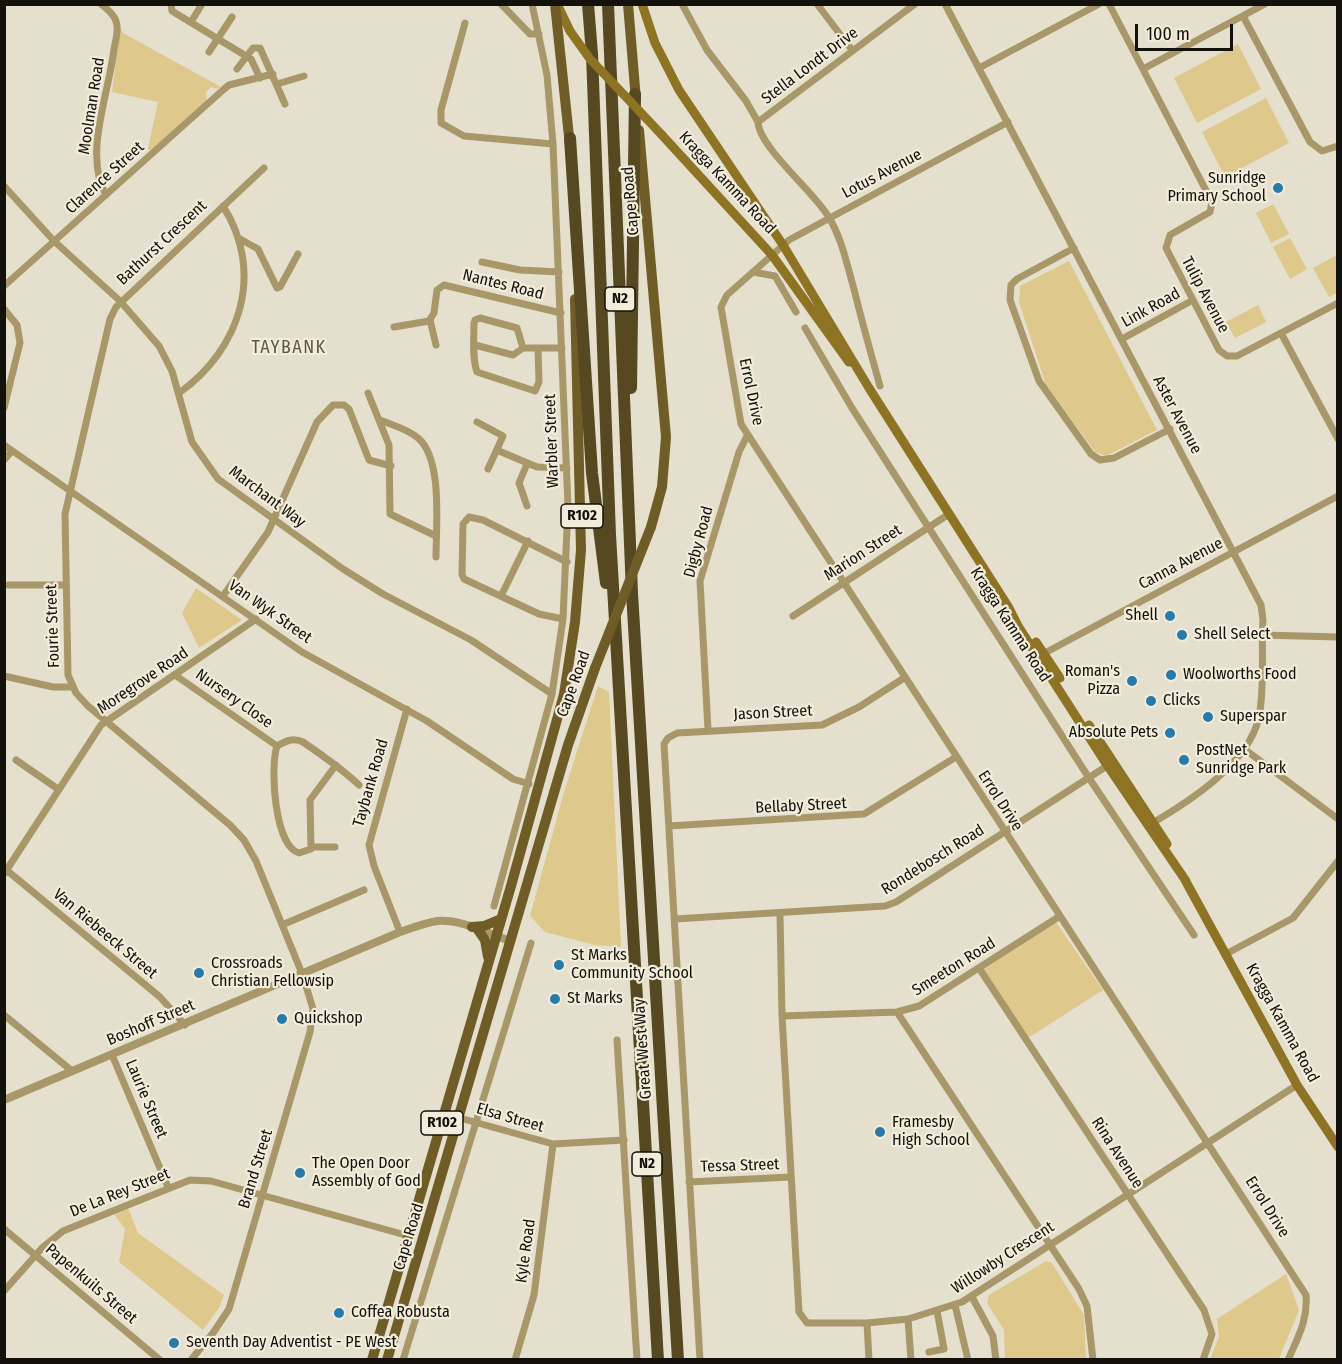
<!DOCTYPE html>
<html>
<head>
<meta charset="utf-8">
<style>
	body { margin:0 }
	#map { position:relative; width:1342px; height:1364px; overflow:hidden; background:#e5dfcd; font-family:"Fira Sans Condensed",sans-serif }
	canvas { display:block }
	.frame { position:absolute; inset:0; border:6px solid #13110b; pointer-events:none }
	.scale { position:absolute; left:1135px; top:24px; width:98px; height:27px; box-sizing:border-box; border:3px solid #13110b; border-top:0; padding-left:8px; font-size:18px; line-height:21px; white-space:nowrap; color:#13110b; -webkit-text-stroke:4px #f2ecda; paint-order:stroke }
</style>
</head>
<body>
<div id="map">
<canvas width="1342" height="1364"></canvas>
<div class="frame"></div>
<div class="scale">100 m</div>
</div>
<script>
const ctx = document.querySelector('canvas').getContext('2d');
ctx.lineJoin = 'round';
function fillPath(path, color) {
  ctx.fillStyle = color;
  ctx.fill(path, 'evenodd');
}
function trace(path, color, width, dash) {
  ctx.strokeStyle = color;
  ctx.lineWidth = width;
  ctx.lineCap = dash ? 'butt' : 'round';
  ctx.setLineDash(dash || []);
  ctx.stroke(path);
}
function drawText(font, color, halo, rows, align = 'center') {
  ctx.font = font + ' "Fira Sans Condensed",sans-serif';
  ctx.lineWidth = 4.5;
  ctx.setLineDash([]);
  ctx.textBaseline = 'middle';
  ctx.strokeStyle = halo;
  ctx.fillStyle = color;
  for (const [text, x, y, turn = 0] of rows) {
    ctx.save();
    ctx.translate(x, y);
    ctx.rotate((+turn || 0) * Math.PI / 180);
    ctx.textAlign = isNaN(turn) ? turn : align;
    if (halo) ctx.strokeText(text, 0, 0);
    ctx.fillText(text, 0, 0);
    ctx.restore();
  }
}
const green = new Path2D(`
	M 120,28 L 123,33 L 221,87 L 218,89 L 211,87 L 206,92 L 207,101 L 150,151 L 148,149 L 158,102 L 112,92 Z
	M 1238,44 L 1261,89 L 1197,123 L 1174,78 Z
	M 1266,98 L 1289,143 L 1225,177 L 1202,132 Z
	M 1273,204 L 1289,234 L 1271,243 L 1256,213 Z
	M 1290,238 L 1307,269 L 1290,279 L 1273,247 Z
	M 1337,255 L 1337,293 L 1329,297 L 1313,268 Z
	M 1069,261 L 1157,430 L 1106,456 L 1095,452 L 1046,385 L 1019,302 L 1020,286 Z
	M 1258,305 L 1266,322 L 1235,338 L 1226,322 Z
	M 196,588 L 242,620 L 199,648 L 182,613 Z
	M 598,686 L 609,692 L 621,947 L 595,945 L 545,932 L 530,916 L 564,792 Z
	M 1055,921 L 1103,990 L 1028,1038 L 984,969 Z
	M 128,1208 L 138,1233 L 224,1295 L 219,1308 L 203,1330 L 119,1262 L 125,1229 L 114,1214 Z
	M 1046,1261 L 1052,1263 L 1084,1315 L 1086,1359 L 1005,1359 L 1004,1330 L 987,1303 L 989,1295 Z
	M 1286,1274 L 1299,1310 L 1279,1359 L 1210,1359 L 1219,1337 L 1217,1319 Z`);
const minor = new Path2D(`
	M 101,4 C 106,8 111,12 114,17 C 120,26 116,39 114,49 C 109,94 83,155 106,195
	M 171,4 L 172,11 L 251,59 L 260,78
	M 501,4 L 530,34 L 539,34
	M 682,4 L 707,50 L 746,101 L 758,122
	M 817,4 L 852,50
	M 945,4 L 1261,605 L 1263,620 C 1261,652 1265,687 1259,717 C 1249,764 1187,803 1149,825
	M 1109,4 L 1212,202 L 1210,212 L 1170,235 L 1166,248 L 1219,350 L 1227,356 L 1237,356 L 1338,303
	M 1243,16 L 1310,142 L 1322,151 L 1338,146
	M 191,22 L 202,4
	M 465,23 L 441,110 L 441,123 L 464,136 L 553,144
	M 209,52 L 232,17
	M 979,68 L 1099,4
	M 237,69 L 253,48 L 260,48 L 285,104
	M 1143,69 L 1265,4
	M 277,84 L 304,76
	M 1008,122 L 789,240 L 727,295 L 721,307 L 741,424 L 1306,1295 C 1308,1320 1298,1337 1288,1360
	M 4,186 L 54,241 L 120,301 L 159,346 L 172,371 L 192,442 L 218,479 L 343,569 L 383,594 L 471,640 L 552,694
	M 240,239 L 258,249 L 277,288 L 280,287 L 298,254
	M 1074,248 L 1017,279 L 1011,285 L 1010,300 L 1039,381 L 1091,454 L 1100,460 L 1114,458 L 1170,429
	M 482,262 L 520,270 L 559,272
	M 753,272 L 775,276 L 796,312
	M 4,286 L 223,90 L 229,85 L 273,74
	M 4,309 L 17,325 L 20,343 L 4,408
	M 430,320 L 436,345
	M 394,327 L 429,321 L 434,313 L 437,290 L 444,285 L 561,313
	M 805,328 L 852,408 L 1089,778 L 1194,935
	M 1281,333 L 1338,439
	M 1122,339 L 1193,300
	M 475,345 L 513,355 L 523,348 L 538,348 L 539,382 L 535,391 L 477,372 C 472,358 474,338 474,323 L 475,320 L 480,318 L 517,328 L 523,348
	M 538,348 L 562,348
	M 880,386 C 871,354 862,322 854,289 C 847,265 842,238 828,216 C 813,191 759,147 758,122 L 915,4
	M 179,393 C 241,349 265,272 223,206
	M 368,393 L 389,445 L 390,514 L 436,536
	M 380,420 C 392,425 408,429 418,438 C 443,459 436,526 436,557
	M 477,422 L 503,436 L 488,469
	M 4,445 L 302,652 L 427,721 L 513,779 L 529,784
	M 499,451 L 537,467 L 567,468
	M 4,460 L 12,451
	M 527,506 L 519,483 L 527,464
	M 8,585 L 65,585
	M 223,596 L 268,532 L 317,422 L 333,405 L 344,405 L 349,409 L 369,460 L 391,466
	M 501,596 L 528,541
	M 793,616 L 949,514
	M 563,619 L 539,614 L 464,579 L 462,574 L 463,524 L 469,517 L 483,520 L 567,562
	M 1262,635 L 1338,637
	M 1041,655 L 1338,496
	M 175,675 L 277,746
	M 4,676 L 53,687 L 72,687
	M 708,730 L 700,581 L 739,452 L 747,436
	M 1243,748 L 1338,819
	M 16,760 L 58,789
	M 336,765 L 310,800 L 311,849 L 299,853 C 274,846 270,766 277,746 C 286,741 293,737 303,742 C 322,755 341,768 359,785
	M 669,826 L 864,814 L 956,757
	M 312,847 L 335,847
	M 4,868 L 160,997 L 185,1025
	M 4,874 L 101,725 L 256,619
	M 494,906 L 552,694 L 563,619 L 568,506 L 553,144 L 547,75 L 532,4
	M 780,914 L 782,1016 L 799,1312 L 807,1323 L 867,1323 L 908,1319 L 962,1302 L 1297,1085
	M 675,919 L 885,906 L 896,902 L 1110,764
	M 282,925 L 364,890
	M 400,932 L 374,866 L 369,845 L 407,709
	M 1226,954 L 1293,918 L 1338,861
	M 979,968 L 1204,1310 L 1212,1334 L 1203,1360
	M 897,1012 L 1079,1289 L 1087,1306 L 1093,1360
	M 4,1015 L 72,1071
	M 782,1016 L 897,1012 L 919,1006 L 1060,916
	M 617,1040 L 637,1360
	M 112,1055 L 168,1187
	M 460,1118 L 553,1144 L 624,1140
	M 689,1182 L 791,1177
	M 4,1229 L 160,1360
	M 4,1291 L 42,1248 L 63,1231 L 190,1180 L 211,1181 L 409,1236
	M 972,1297 L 993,1336 L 996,1360
	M 955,1305 L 968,1360
	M 908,1319 L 911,1360
	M 867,1323 L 869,1360
	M 929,1352 L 944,1349 L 937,1311
	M 191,1360 L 213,1333 L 229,1309 L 310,1032 L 313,1009 L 303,976 L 256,861 L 244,840 L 230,825 L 88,706 L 76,693 L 68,675 L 65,514 L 110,319 L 116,307 L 264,168
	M 403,1360 L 531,943
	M 515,1360 L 534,1295 L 553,1144
	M 700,1360 L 664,744 L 668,738 L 677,733 L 822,725 L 859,707 L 904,678`);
const tertiary = new Path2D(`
	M 4,1100 L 400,932 C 412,928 425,923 437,921 C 462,919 488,934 511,941`);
const secondary = new Path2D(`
	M 557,4 L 570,31
	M 642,4 L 655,43 L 679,90 L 783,245 L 869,388 L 1009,608 L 1018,626 L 1107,765 L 1186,881
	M 661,134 L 772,255 L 849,362
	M 1036,642 L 1060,678
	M 1089,725 L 1167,844
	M 1184,878 L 1297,1085 L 1338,1147`);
const primary = new Path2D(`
	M 555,4 L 570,146
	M 628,4 L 636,100
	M 639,130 L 666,437 L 662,487 L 651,527
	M 472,927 L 484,926 L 501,919
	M 478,930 L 485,940 L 488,957
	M 372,1360 L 511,886 L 564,694 L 575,622 L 581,550 L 575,299
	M 387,1360 L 568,745 L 595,668`);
const motorway = new Path2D(`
	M 588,4 L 592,54 L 610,535 L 658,1360
	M 608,4 L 632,593 L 678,1360
	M 570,138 L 592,473 L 606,583
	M 631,388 L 635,94`);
const secondaryBridge = new Path2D(`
	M 570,31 L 590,59 L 661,134`);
const primaryBridge = new Path2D(`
	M 595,668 L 651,527`);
const markers = [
	[1278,188,6,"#287aaa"],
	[1170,616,6,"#287aaa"],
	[1182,635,6,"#287aaa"],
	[1171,675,6,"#287aaa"],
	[1132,681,6,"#287aaa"],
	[1151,701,6,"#287aaa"],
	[1208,717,6,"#287aaa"],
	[1170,733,6,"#287aaa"],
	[1184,760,6,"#287aaa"],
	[559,965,6,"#287aaa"],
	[199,973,6,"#287aaa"],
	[555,999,6,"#287aaa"],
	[282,1019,6,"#287aaa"],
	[880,1132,6,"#287aaa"],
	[300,1173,6,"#287aaa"],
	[339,1313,6,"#287aaa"],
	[174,1343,6,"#287aaa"]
];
const shields = [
	[620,299,30],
	[582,516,42],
	[442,1123,42],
	[647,1164,30]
];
const shieldNames = [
	["N2",620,299],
	["R102",582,516],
	["R102",442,1123],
	["N2",647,1164]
];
const streetNames = [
	["Stella Londt Drive",810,66,-37],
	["Moolman Road",92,106,-81],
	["Lotus Avenue",882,174,-28],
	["Clarence Street",105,178,-42],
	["Kragga Kamma Road",727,183,47],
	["Cape Road",631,201,-95],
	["Bathurst Crescent",162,243,-43],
	["Nantes Road",503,285,14],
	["Tulip Avenue",1205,295,62],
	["Link Road",1151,308,-29],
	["Errol Drive",751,392,78],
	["Aster Avenue",1177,415,62],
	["Warbler Street",552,441,-92],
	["Marchant Way",267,497,37],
	["Digby Road",699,542,-75],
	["Marion Street",863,553,-33],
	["Canna Avenue",1181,564,-28],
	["Van Wyk Street",270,612,35],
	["Kragga Kamma Road",1010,625,57],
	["Fourie Street",53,626,-92],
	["Moregrove Road",143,681,-34],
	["Cape Road",574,684,-70],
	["Nursery Close",234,699,35],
	["Jason Street",773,713,-3],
	["Taybank Road",371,783,-74],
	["Errol Drive",1000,801,57],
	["Bellaby Street",801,806,-3],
	["Rondebosch Road",933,860,-32],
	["Van Riebeeck Street",105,934,40],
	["Smeeton Road",954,967,-32],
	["Boshoff Street",151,1023,-23],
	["Kragga Kamma Road",1282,1023,61],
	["Great West Way",643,1049,-94],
	["Laurie Street",146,1099,67],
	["Elsa Street",510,1118,16],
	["Rina Avenue",1117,1153,57],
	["Tessa Street",740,1166,-2],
	["Brand Street",256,1169,-73],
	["De La Rey Street",120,1193,-22],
	["Errol Drive",1267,1207,58],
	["Cape Road",409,1237,-73],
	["Kyle Road",526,1251,-82],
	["Willowby Crescent",1003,1258,-33],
	["Papenkuils Street",91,1284,40]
];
const poiNames = [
	["Sunridge",1266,179,"right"],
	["Primary School",1266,197,"right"],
	["Shell",1158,616,"right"],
	["Shell Select",1194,635],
	["Roman's",1120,672,"right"],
	["Pizza",1120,690,"right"],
	["Woolworths Food",1183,675],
	["Clicks",1163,701],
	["Superspar",1220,717],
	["Absolute Pets",1158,733,"right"],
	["PostNet",1196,751],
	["Sunridge Park",1196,769],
	["St Marks",571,956],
	["Community School",571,974],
	["Crossroads",211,964],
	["Christian Fellowsip",211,982],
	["St Marks",567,999],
	["Quickshop",294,1019],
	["Framesby",892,1123],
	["High School",892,1141],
	["The Open Door",312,1164],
	["Assembly of God",312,1182],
	["Coffea Robusta",351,1313],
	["Seventh Day Adventist - PE West",186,1343]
];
const neighbourhoodNames = [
	["TAYBANK",289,348]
];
fillPath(green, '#dfc88b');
trace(minor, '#a89768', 7);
trace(tertiary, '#a89768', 8);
trace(secondary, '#8d7323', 9);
trace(primary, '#6f5c26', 10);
trace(motorway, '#564820', 12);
trace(secondaryBridge, '#8d7323', 9);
trace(primaryBridge, '#6f5c26', 10);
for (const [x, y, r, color] of markers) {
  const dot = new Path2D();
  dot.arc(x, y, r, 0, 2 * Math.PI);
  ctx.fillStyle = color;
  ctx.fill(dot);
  trace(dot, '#f2ecda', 2);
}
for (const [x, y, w] of shields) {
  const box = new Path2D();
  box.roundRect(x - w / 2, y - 12, w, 24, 4.5);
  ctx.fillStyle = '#f2ecda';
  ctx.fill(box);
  trace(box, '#13110b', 1.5);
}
drawText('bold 15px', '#13110b', null, shieldNames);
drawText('16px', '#13110b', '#f2ecda', streetNames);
drawText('16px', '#13110b', '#f2ecda', poiNames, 'left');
ctx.letterSpacing = '1.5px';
drawText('18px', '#5b5647', '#f2ecda', neighbourhoodNames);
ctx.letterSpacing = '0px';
</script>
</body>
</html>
